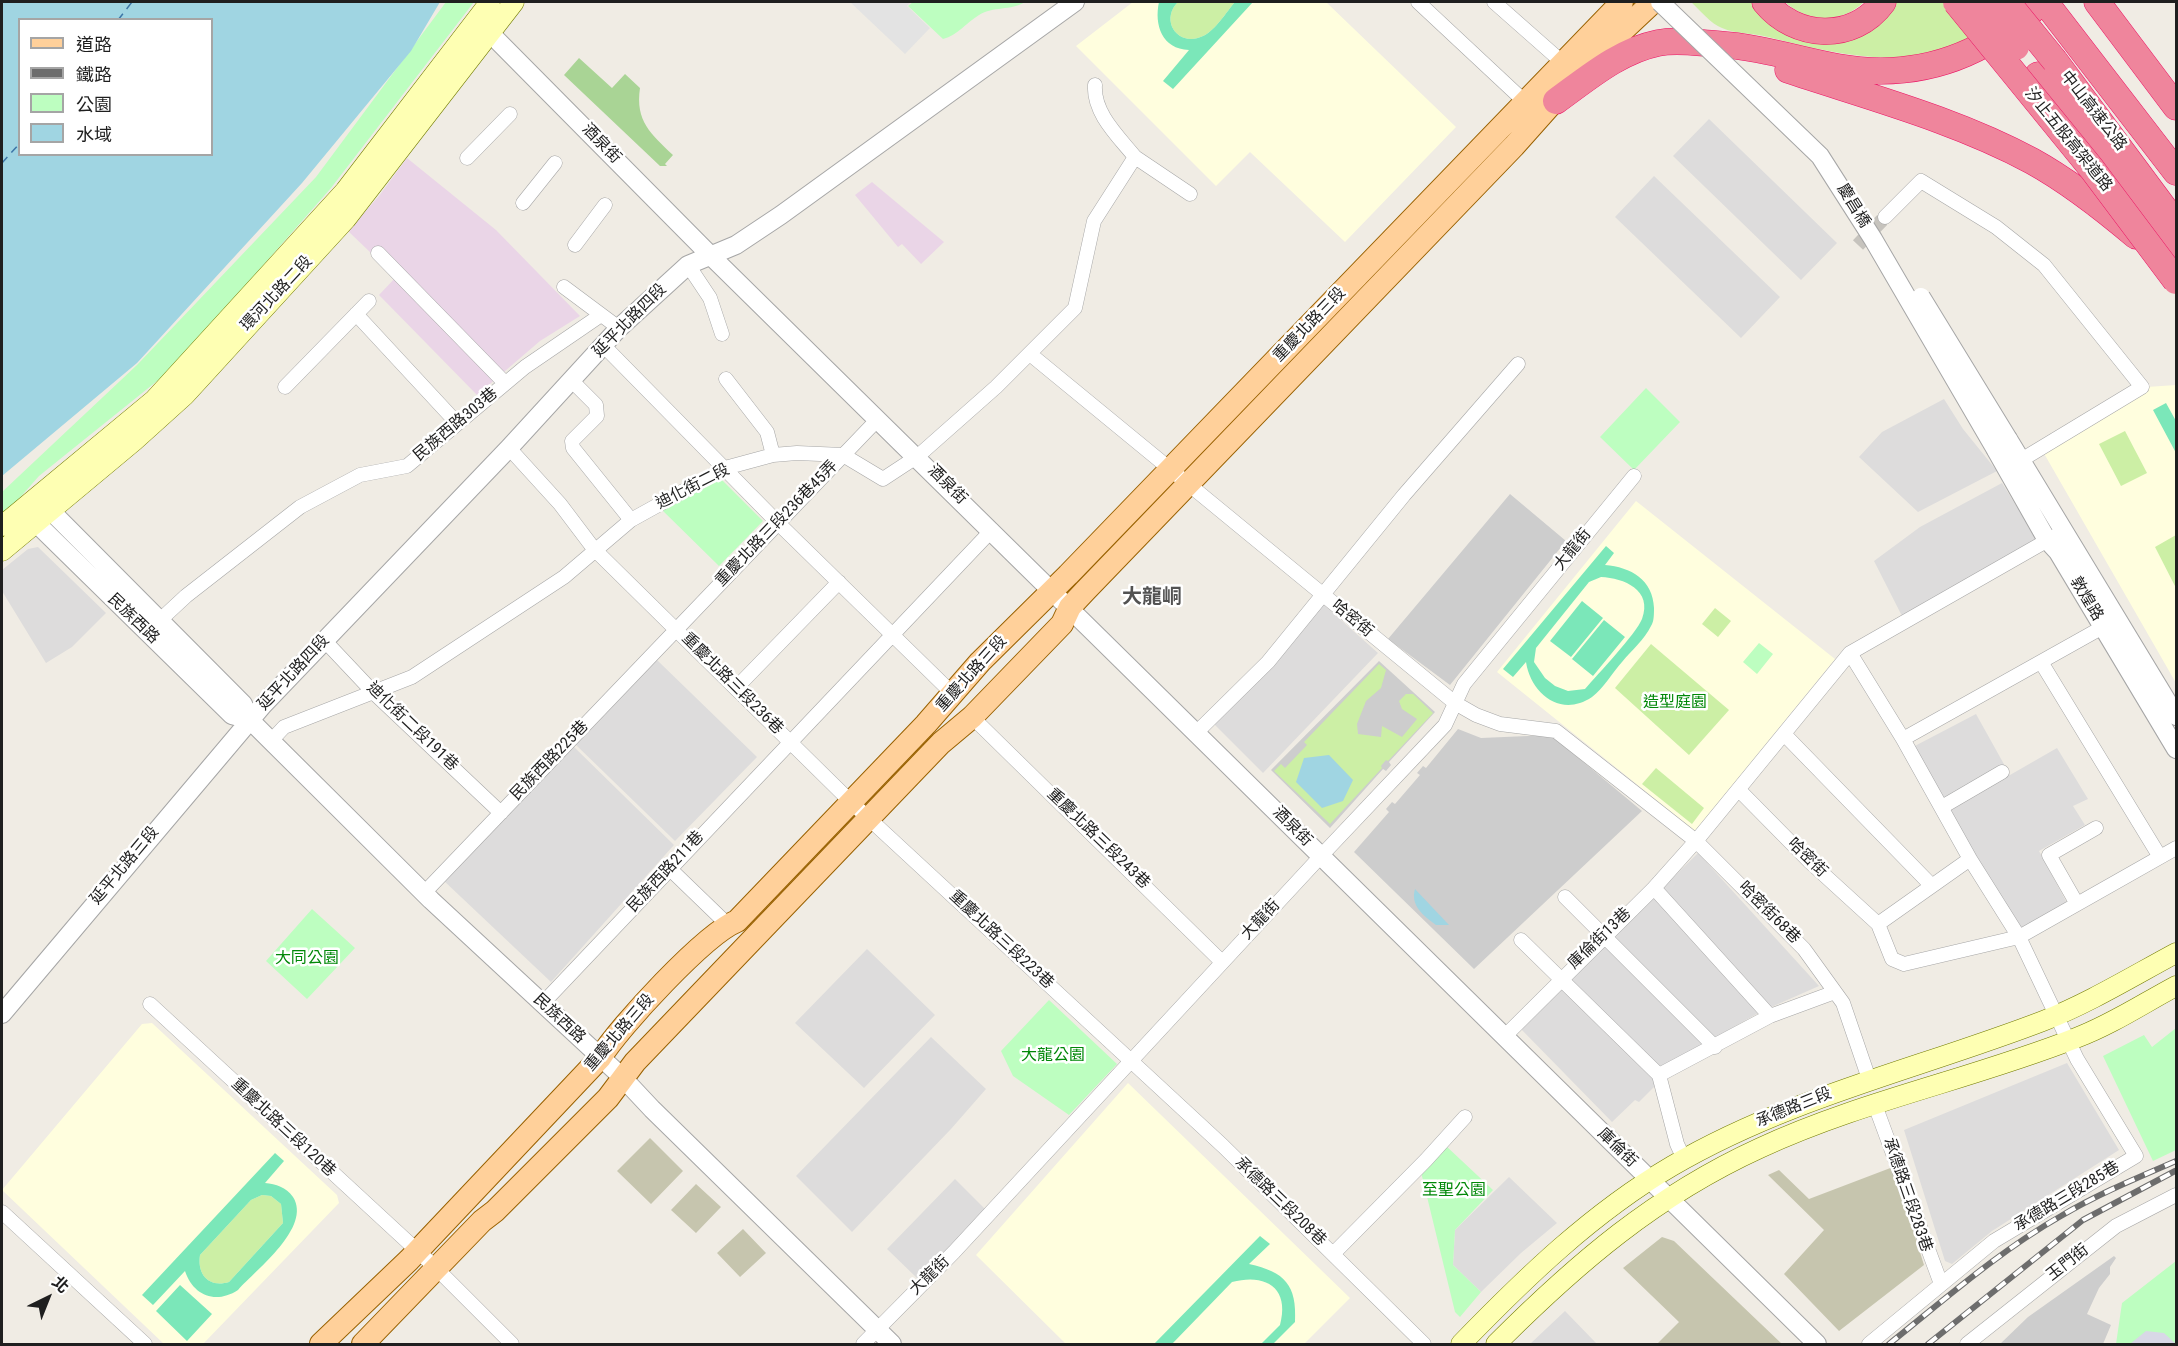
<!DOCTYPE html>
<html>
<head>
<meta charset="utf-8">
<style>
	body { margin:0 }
	#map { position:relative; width:2178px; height:1346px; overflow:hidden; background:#f0ece4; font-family:"Roboto Condensed","Noto Sans TC",sans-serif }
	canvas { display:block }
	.frame { position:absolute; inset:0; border:3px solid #1f1f1f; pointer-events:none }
	.legend { position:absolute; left:18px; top:18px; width:195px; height:138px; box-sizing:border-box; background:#fff; border:2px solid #a5a5a5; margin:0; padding:8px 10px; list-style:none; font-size:18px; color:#1f1f1f }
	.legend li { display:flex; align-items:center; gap:12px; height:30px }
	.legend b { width:30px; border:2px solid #a5a5a5 }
	.north { position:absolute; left:18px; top:1268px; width:60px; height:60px; -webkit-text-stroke:4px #fff; paint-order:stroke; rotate:43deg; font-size:16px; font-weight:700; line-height:24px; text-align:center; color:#1f1f1f }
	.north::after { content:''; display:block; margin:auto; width:21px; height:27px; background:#1f1f1f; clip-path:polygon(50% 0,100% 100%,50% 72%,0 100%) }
</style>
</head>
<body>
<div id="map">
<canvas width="2178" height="1346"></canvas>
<div class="frame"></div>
<ul class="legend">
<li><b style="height:8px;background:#ffd09a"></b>道路</li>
<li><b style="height:8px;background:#6d6d6d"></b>鐵路</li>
<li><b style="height:16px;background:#bdfec0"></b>公園</li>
<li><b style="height:16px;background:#a0d5e2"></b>水域</li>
</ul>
<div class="north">北</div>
</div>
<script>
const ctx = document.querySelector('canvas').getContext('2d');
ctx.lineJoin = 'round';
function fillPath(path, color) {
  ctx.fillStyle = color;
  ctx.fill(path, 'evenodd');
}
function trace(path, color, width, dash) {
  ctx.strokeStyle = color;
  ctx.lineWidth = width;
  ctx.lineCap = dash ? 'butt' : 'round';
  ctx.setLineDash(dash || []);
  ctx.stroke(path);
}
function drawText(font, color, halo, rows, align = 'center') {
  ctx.font = font + ' "Roboto Condensed","Noto Sans TC",sans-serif';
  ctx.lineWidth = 5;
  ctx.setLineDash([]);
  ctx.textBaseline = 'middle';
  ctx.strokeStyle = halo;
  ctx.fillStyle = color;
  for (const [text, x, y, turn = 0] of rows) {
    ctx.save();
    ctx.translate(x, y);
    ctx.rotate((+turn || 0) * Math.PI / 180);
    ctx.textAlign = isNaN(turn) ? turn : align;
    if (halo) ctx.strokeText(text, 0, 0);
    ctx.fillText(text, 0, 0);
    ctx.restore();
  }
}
const residential = new Path2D(`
	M 1709,119 L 1837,243 L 1801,280 L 1673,156 Z
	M 1654,176 L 1780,297 L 1741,338 L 1615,217 Z
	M 1944,399 L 1963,429 L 1997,471 L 1918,512 L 1859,457 L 1882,432 Z
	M 2002,483 L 2037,539 L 1902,616 L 1874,561 L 1920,527 Z
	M 38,547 L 106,613 L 72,647 L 46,663 L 2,591 L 2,570 L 28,549 Z
	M 1323,604 L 1378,653 L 1263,773 L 1213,723 Z
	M 657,660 L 757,757 L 675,841 L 576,745 Z
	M 1976,714 L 2010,775 L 2057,748 L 2088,799 L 2073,806 L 2085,825 L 2039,851 L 2068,905 L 2015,933 L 1911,748 Z
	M 571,744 L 674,845 L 551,982 L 443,880 Z
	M 1698,853 L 1819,986 L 1760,1012 L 1659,1070 L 1664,1077 L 1639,1102 L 1635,1100 L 1612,1122 L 1520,1028 Z
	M 867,949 L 935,1015 L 864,1088 L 795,1023 Z
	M 931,1037 L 986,1089 L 951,1129 L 852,1232 L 796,1176 Z
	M 2067,1063 L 2119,1150 L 1992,1231 L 1952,1264 L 1945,1261 L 1904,1130 Z
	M 1509,1177 L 1557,1223 L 1521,1253 L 1481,1292 L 1453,1265 L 1455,1230 Z
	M 955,1179 L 986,1210 L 919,1280 L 887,1249 Z
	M 1565,1311 L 1597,1344 L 1530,1344 Z`);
const industrial = new Path2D(`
	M 407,158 L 496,230 L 580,316 L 540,341 L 477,395 L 379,295 L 396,277 L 348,231 L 379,196 Z
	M 872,182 L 944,242 L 921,264 L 902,244 L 898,247 L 855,195 Z`);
const education = new Path2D(`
	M 1133,2 L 1326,2 L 1456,127 L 1345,242 L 1250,152 L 1216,186 L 1076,46 Z
	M 2176,385 L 2176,683 L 2042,450 L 2147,387 Z
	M 1636,501 L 1835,659 L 1695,831 L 1497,672 Z
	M 152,1023 L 337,1195 L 339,1203 L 203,1344 L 164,1344 L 2,1190 L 142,1024 Z
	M 1128,1083 L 1350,1298 L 1304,1344 L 1066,1344 L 976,1255 Z`);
const religious = new Path2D(`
	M 1510,494 L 1566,541 L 1450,685 L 1388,639 Z
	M 1379,661 L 1435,712 L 1389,762 L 1391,765 L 1386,771 L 1383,769 L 1330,828 L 1271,770 Z
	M 1458,729 L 1481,738 L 1551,735 L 1642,811 L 1474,969 L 1354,852 L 1389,812 L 1386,809 L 1392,802 L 1395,804 L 1420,775 L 1417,773 L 1423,766 L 1426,768 Z
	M 2114,1256 L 2116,1258 L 2110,1267 L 2110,1274 L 2099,1288 L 2087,1314 L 2111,1325 L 2103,1344 L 2000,1344 L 2028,1317 Z`);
const construction = new Path2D(`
	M 650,1138 L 683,1171 L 651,1204 L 617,1171 Z
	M 1893,1167 L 1924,1265 L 1839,1331 L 1784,1274 L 1824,1230 L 1768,1175 L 1779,1170 L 1809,1199 Z
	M 696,1184 L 721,1207 L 696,1233 L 671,1210 Z
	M 743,1229 L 766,1253 L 740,1277 L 717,1253 Z
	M 1662,1237 L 1674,1241 L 1782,1344 L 1657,1344 L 1679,1322 L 1623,1268 Z`);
const grass = new Path2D(`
	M 1178,2 L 1235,2 C 1227,11 1215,31 1203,36 C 1179,48 1159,21 1178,2 Z
	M 1691,2 L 1753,2 L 1770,23 L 1882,18 L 1896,2 L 1951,2 L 1978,36 C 1912,74 1837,54 1768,37 C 1753,33 1736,34 1722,28 C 1711,24 1700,10 1691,2 Z
	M 1785,2 L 1864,2 C 1841,24 1808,23 1785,2 Z
	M 2125,431 L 2147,473 L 2121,486 L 2099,444 Z
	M 2176,535 L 2176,588 L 2155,547 Z
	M 1715,608 L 1731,621 L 1718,637 L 1702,624 Z
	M 1651,644 L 1729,710 L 1689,755 L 1615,688 Z
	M 1379,664 L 1386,670 L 1381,688 L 1366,701 L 1357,724 L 1358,734 L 1381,737 L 1382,726 L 1402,737 L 1417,719 L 1402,709 L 1399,701 L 1406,694 L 1413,694 L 1433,713 L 1388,761 L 1386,760 L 1381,766 L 1382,768 L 1330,824 L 1274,771 L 1281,764 L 1285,768 L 1307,745 L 1304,742 Z
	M 1656,768 L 1704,808 L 1692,824 L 1642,784 Z
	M 262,1195 L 271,1196 L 281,1204 L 283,1223 L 229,1282 C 209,1288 197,1275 200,1255 L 251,1200 Z`);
const forest = new Path2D(`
	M 579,58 L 612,88 L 625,74 L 640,88 C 635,121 651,134 673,155 L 665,164 L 667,166 L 660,166 L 564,75 Z`);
const park = new Path2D(`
	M 446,2 L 474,2 L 331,188 L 172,369 L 39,476 L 2,518 L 2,492 L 137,365 L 316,177 Z
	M 913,2 L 1025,2 C 1011,11 993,6 979,15 C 966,23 958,35 943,39 L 908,6 Z
	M 1646,388 L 1680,422 L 1634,470 L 1600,437 Z
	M 719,477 L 763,521 L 719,566 L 661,509 Z
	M 1759,643 L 1773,654 L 1757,674 L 1743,662 Z
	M 312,909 L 355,948 L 307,999 L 266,961 Z
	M 1049,1000 L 1117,1064 L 1069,1115 L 1013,1076 L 1001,1051 Z
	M 2176,1028 L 2176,1150 L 2153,1161 L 2103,1056 L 2144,1035 L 2152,1047 Z
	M 1445,1145 L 1493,1190 L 1455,1230 L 1453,1265 L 1481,1292 L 1460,1317 L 1455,1312 L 1421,1172 Z
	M 2176,1261 L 2176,1344 L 2116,1344 L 2122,1303 Z`);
const pitch = new Path2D(`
	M 1159,2 L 1178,2 C 1159,21 1179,48 1203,36 C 1215,31 1227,11 1235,2 L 1253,2 L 1173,89 L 1163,81 L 1189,50 C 1162,49 1154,25 1159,2 Z
	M 2166,403 L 2176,421 L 2176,453 L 2153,410 Z
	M 1606,546 L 1614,553 L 1605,565 C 1631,567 1653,580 1654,608 C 1654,614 1654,622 1651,626 C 1645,639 1631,651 1622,662 C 1613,672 1603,689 1592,697 C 1561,718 1531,694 1526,662 L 1513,677 L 1503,669 ZM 1601,577 C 1624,578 1653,590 1642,619 C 1636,634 1598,674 1585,689 L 1568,691 L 1555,686 L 1545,678 L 1534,662 L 1536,648 L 1589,582 Z
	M 1582,601 L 1603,618 L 1571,657 L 1550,641 Z
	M 1604,620 L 1625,637 L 1593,676 L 1572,659 Z
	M 275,1153 L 284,1161 L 265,1183 C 276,1184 286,1187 293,1197 C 312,1227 257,1269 238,1290 C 215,1305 193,1295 185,1271 L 153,1305 L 142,1295 ZM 262,1195 L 271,1196 L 281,1204 L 283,1223 L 229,1282 C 209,1288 197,1275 200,1255 L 251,1200 Z
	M 1260,1236 L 1270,1244 L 1249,1264 C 1285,1272 1297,1285 1295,1322 L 1273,1344 L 1261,1344 L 1280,1325 C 1290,1288 1266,1273 1232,1282 L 1172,1344 L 1154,1344 Z
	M 180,1285 L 212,1314 L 187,1341 L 156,1311 Z`);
const parking = new Path2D(`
	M 850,2 L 911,2 L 907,6 L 930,28 L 905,54 Z`);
const plaza = new Path2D(`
	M 2146,1331 L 2164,1333 L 2176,1344 L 2130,1344 Z`);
const water = new Path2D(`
	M 2,2 L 440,2 L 411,51 L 302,183 L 137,363 L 2,476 ZM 20,20 L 212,20 L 212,154 L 20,154 Z
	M 1329,755 L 1353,780 L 1343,801 L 1322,808 L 1296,782 L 1304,758 Z
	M 1415,889 L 1449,925 L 1436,925 C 1424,916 1410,906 1415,889 Z`);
const ferry = new Path2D(`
	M 118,20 L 132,2
	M 2,163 L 20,143`);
const minorTunnel = new Path2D(`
	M 1858,245 L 1885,217`);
const minor = new Path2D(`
	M 1418,2 L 1524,101
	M 1494,2 L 1562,62
	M 1135,157 L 1190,194
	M 467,158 L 510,114
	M 523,203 L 555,163
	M 1885,217 L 1921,181 L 1996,227 L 2044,265 L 2142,387 L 2013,465
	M 575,245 L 605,205
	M 378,253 L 505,383
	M 688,265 L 710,298 L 722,334
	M 564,287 L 619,328
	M 356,314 L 457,423
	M 604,346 L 778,523 L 953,694
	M 1030,354 L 1455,703 L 1476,715 L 1500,724 L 1556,731 L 1696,841 L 1804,949 L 1843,1003 L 1869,1079
	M 726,379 L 767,432 L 773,455
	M 571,380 L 596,405 L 597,416 L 572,441 L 573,448 L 631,520
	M 285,387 L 369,301
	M 509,448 L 560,504 L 594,549 L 851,802 L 1223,1146 L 1424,1344
	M 158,622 L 186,596 L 300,507 L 360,475 L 407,466 L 525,367 L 601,315
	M 324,640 L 374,693 L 501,813
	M 1850,653 L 1903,739 L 1970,859 L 2019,937 L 2077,1059 L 2136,1156 L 1994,1241 L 1869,1344
	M 2041,662 L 2160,857
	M 736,688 L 839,582
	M 972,717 L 1222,962
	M 1197,732 L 1268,662 L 1404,495 L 1518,364
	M 1784,734 L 1932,886
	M 1903,739 L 2103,627
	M 271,741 L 284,727 L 412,677 L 564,577 L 631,520 L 725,468 L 773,455 L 797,453 L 843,455 L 883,479 L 918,456 L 996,387 L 1075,308 L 1094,221 L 1135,157 C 1118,136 1093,113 1095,85
	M 1739,790 L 1810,862 L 1878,924 L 1892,959 L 1904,964 L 2019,937 L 2176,848
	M 1942,807 L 2002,772
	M 669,868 L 727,924
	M 1654,888 L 1770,1016
	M 424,893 L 878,419
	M 1565,897 L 1715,1047
	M 2077,904 L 2049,855 L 2096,828
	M 1878,924 L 1970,859
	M 1521,940 L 1659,1075 L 1677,1144 L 1684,1159
	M 543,1003 L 992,530
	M 150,1004 L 436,1268 L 512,1344
	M 1504,1037 L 1654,888 L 1696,841 L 1850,653 L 2055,536
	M 1659,1075 L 1770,1016 L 1835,992
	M 1875,1105 L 1941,1284
	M 2,1212 L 145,1344
	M 1333,1254 L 1426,1160 L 1465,1117
	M 863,1344 L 954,1252 L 1321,856 L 1445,725 L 1464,684 L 1634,476
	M 1967,1344 L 2116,1226 L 2176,1195`);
const tertiary = new Path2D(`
	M 480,23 L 712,257 L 1817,1344
	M 2008,439 L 2176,716
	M 1996,450 L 2047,540 L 2058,552 L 2176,749
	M 40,500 L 243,704 L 250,720 L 263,733 L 431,900 L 622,1077 L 652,1109 L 892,1344
	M 26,513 L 232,715 L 250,720
	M 2,1014 L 263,705 L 509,448 L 619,328 L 688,265 L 736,245 L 781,215 L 1075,2`);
const secondary = new Path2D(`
	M 2,526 L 154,400 L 345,191 L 490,2
	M 2,551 L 134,441 L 185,395 L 346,219 L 514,2
	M 1461,1344 C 1525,1278 1592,1213 1672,1166 C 1788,1098 1918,1069 2043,1021 C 2089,1003 2133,976 2176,953
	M 1496,1344 C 1577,1263 1655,1196 1760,1148 C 1861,1101 1972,1079 2076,1038 C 2111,1025 2144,1003 2176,986`);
const primary = new Path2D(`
	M 321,1344 L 409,1260 L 600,1058 C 619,1027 705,934 737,921 L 926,724 L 980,662 L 1068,575 L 1622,2
	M 363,1344 L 482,1221 L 495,1211 L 608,1098 L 635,1062 L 941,743 L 972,717 L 1062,624 L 1070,607 L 1085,591 L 1514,146 L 1587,64 L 1653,2`);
const motorway = new Path2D(`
	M 1765,2 C 1795,39 1853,43 1883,2
	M 2045,2 L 2176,172
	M 2097,2 L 2176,107
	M 2055,61 L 2176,224
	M 1788,70 C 1869,97 1956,120 2032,161 C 2070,182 2103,208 2136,236
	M 2038,75 L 2176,260
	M 1556,101 C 1588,78 1619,51 1658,43 C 1677,39 1698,43 1717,44 C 1760,47 1796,59 1838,67 C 1917,81 1984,57 2041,2`);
const rail = new Path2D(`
	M 1889,1344 C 1944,1300 1999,1251 2061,1216 C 2098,1194 2137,1178 2176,1161
	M 1928,1344 L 2083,1220 L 2175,1171`);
const tertiaryBridge = new Path2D(`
	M 1660,2 L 1820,156 L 1873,239 L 1996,450
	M 1921,297 L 2008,439`);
const motorwayBridge = new Path2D(`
	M 1956,2 L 2092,169 L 2176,281
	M 2007,2 L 2055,61
	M 1983,5 L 2016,47`);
const streetNames = [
	["中山高速公路",2093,111,52],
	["汐止五股高架道路",2068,140,51],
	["酒泉街",601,144,46],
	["慶昌橋",1853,206,58],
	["環河北路二段",277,294,-47],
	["延平北路四段",630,321,-45],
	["重慶北路三段",1310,325,-46],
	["民族西路303巷",456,425,-40],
	["酒泉街",947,485,45],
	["迪化街二段",693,487,-27],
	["重慶北路三段236巷45弄",777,524,-46],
	["大龍街",1573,550,-51],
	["敦煌路",2086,599,59],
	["民族西路",133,619,44],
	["哈密街",1352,619,39],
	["延平北路四段",294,673,-47],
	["重慶北路三段",972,674,-48],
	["重慶北路三段236巷",732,684,45],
	["迪化街二段191巷",412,727,44],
	["民族西路225巷",550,761,-46],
	["酒泉街",1292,827,45],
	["重慶北路三段243巷",1098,839,44],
	["哈密街",1807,858,44],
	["延平北路三段",125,866,-50],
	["民族西路211巷",666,872,-47],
	["哈密街68巷",1769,913,45],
	["大龍街",1261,920,-47],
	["庫倫街13巷",1600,939,-44],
	["重慶北路三段223巷",1001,940,43],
	["民族西路",559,1019,43],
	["重慶北路三段",620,1033,-49],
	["承德路三段",1794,1108,-22],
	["重慶北路三段120巷",283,1128,43],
	["庫倫街",1617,1148,44],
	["承德路三段283巷",1907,1195,71],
	["承德路三段285巷",2067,1197,-31],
	["承德路三段208巷",1280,1202,44],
	["玉門街",2068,1263,-38],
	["大龍街",930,1276,-44]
];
const parkNames = [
	["造型庭園",1675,703],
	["大同公園",307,959],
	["大龍公園",1053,1056],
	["至聖公園",1454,1191]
];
const quarterNames = [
	["大龍峒",1152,598]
];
fillPath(residential, '#dddcdc');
fillPath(industrial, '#ead5e7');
fillPath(education, '#fffede');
fillPath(religious, '#cdcdcd');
fillPath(construction, '#c6c5ae');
fillPath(grass, '#ccefa5');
fillPath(forest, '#a9d495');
fillPath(park, '#bdfec0');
fillPath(pitch, '#7be7b9');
fillPath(parking, '#e3e3e3');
fillPath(plaza, '#d8d8e6');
fillPath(water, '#a0d5e2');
trace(ferry, '#3d76a7', 1.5, [8, 6]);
trace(minorTunnel, '#c6c3bd', 14, [14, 7]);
trace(minor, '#a6a6a6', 15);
trace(tertiary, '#a6a6a6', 20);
trace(secondary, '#727b00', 21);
trace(primary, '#996100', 24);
trace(motorway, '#eb1465', 27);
trace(minor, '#fff', 14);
trace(tertiary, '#fff', 18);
trace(secondary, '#feffb3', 20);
trace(primary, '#ffd09a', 22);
trace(motorway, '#ef859c', 26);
trace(rail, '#6d6d6d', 6);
trace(rail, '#fff', 4, [11]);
trace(tertiaryBridge, '#a6a6a6', 20, []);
trace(motorwayBridge, '#eb1465', 27, []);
trace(tertiaryBridge, '#fff', 18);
trace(motorwayBridge, '#ef859c', 26);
drawText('16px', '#1f1f1f', '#fff', streetNames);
drawText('16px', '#018808', '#fff', parkNames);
drawText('bold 20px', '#525252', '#fff', quarterNames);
</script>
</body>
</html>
